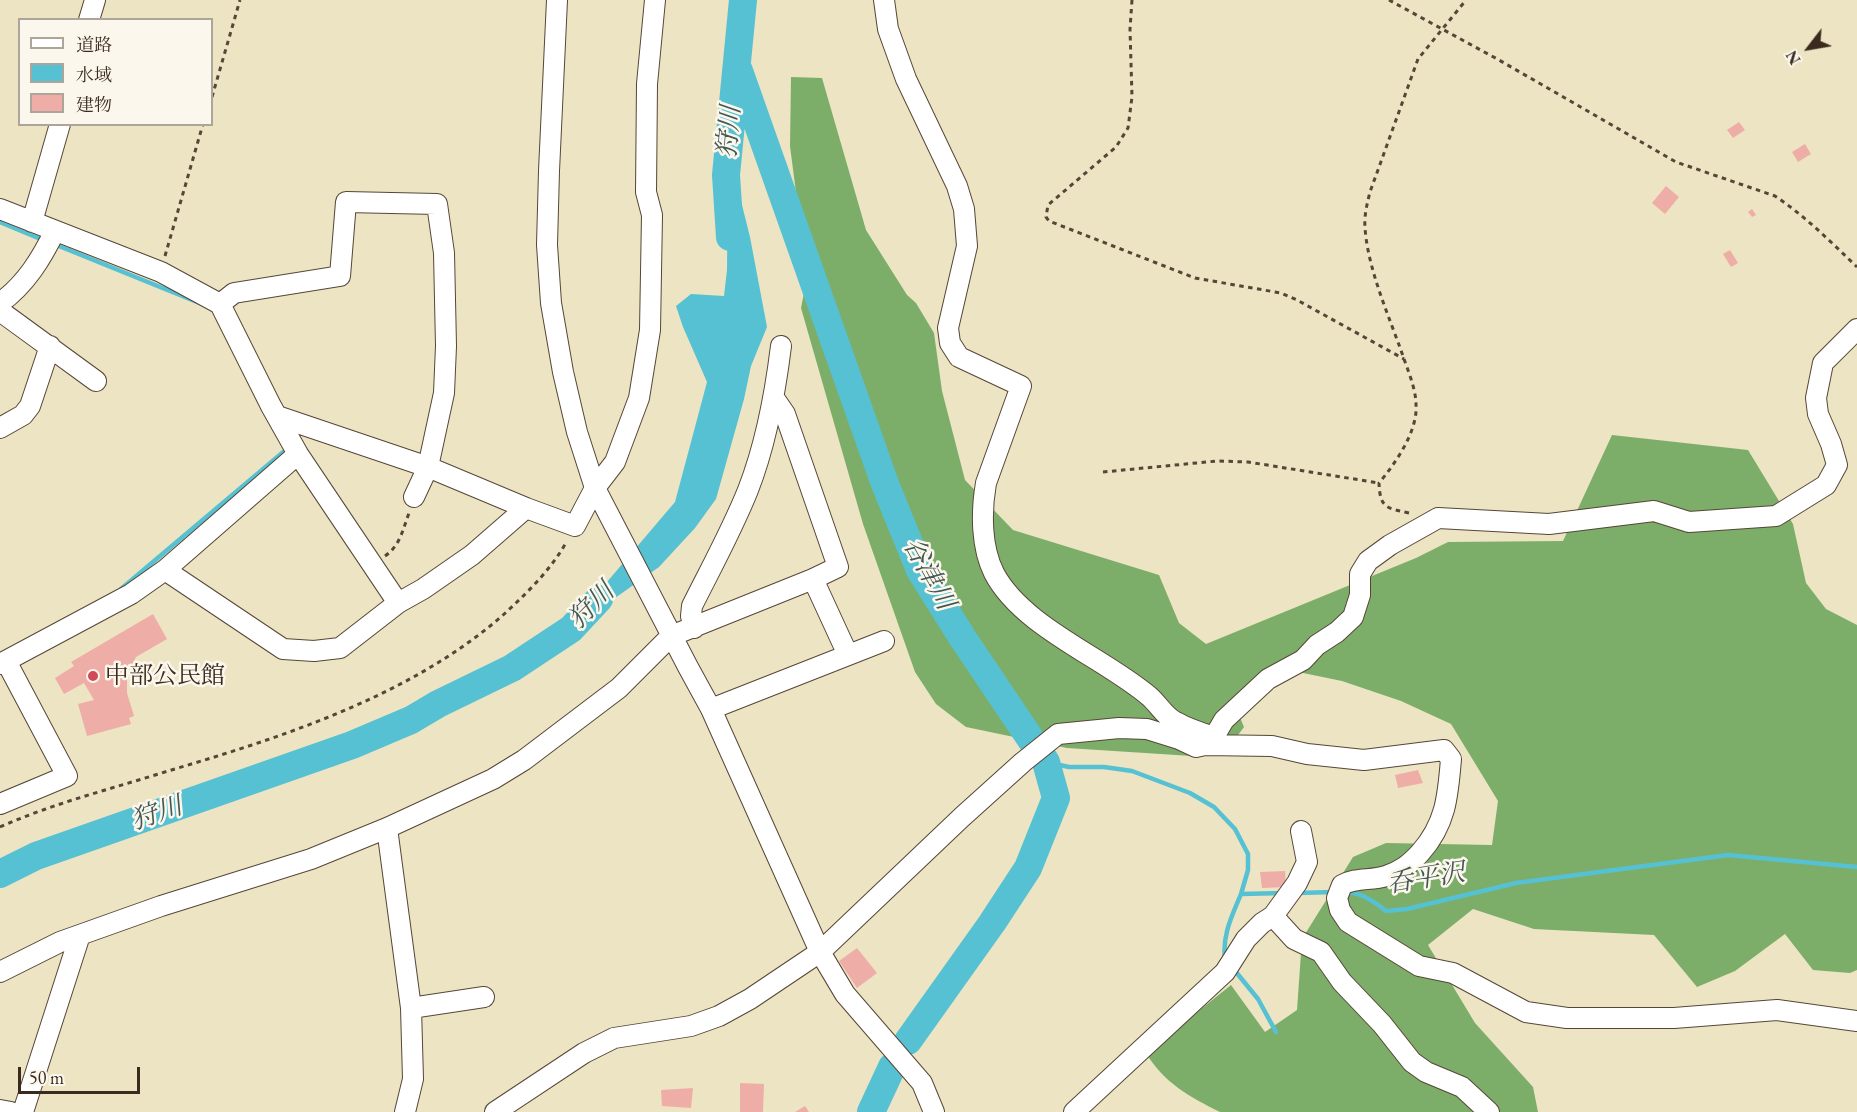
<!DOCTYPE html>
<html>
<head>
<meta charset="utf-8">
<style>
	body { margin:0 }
	#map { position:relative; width:1857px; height:1112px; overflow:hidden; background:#ece4c3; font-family:"EB Garamond","Noto Serif JP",serif }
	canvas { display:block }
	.legend { position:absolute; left:18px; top:18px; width:195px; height:108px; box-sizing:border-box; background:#fbf7ec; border:2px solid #aea59a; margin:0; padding:8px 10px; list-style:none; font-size:18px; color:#3b2a1e }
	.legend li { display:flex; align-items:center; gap:12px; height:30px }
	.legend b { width:30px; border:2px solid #aea59a }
	.north { position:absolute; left:1779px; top:18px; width:60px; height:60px; -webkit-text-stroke:4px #fbf7ec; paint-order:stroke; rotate:239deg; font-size:16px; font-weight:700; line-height:24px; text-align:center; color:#3b2a1e }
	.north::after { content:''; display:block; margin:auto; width:21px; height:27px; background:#3b2a1e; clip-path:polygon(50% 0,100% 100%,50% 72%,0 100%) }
	.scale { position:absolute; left:18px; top:1067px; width:122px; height:27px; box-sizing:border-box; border:3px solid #3b2a1e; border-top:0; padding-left:8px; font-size:18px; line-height:21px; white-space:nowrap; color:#3b2a1e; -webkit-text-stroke:4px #fbf7ec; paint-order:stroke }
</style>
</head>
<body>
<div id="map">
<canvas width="1857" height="1112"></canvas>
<ul class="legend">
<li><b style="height:8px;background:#fff"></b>道路</li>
<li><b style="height:16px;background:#56c1d2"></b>水域</li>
<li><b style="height:16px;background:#eeaea7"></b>建物</li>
</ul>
<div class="north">N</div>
<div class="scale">50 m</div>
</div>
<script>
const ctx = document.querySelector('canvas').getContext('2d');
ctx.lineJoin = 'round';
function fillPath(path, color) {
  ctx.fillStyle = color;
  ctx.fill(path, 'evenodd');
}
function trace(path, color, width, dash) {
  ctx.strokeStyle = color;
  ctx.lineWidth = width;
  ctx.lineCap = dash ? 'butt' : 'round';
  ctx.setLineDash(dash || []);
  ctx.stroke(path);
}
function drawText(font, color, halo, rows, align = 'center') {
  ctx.font = font + ' "EB Garamond","Noto Serif JP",serif';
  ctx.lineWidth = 5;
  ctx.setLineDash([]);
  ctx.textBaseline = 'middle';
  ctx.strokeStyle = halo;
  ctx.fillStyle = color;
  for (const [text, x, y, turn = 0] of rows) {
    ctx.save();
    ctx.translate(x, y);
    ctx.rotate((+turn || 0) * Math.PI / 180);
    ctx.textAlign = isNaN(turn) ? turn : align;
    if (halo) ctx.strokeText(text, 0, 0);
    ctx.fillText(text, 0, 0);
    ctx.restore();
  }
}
const forest = new Path2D(`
	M 791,77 L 822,78 L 866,230 L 907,295 L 916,303 L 934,333 L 942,391 L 965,480 L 1013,530 L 1159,575 L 1179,623 L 1206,644 L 1416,558 L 1448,542 L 1563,541 L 1612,435 L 1748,450 L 1793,524 L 1806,583 L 1826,609 L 1857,625 L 1857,970 L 1850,973 L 1813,970 L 1785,934 L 1735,971 L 1697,987 L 1654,935 L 1534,929 L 1473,909 L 1428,945 L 1475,1023 L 1533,1087 L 1538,1112 L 1220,1112 C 1190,1097 1164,1083 1146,1053 L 1231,985 L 1265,1032 L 1297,1010 L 1302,939 L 1353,857 L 1386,843 L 1492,845 L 1498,801 L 1451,724 L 1401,701 L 1342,681 L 1269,666 L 1233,701 L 1244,727 L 1235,739 L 1215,751 L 1192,756 L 1067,748 L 966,727 L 936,704 L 915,672 L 863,524 L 801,308 L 807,278 L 790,146 Z`);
const water = new Path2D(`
	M 728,161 L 739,193 L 750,237 L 767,327 L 751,366 L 744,399 L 716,499 L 695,528 L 659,567 L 561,636 L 675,502 L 707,382 L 683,327 L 676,306 L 691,294 L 724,296 L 727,270 Z`);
const stream = new Path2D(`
	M 0,222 L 43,240
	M 54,244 L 202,304
	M 121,589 L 288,448
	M 1046,762 L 1069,767 L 1104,767 L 1132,771 L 1190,793 L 1214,807 L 1235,829 L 1248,854 L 1248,870 L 1241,894 L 1284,893
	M 1346,892 C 1361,892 1375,902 1386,911 L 1407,909 L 1516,883 L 1728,855 L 1857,867
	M 1298,893 L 1335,892
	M 1225,959 C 1222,935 1232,916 1241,894
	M 1236,972 L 1258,999 L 1276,1032`);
const river = new Path2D(`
	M 739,71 L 885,484 L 920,570 L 962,637 L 1046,762 L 1056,798 L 1028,868 L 992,923 L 908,1041
	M 730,237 L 726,175 L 743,0
	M 0,874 L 36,856 L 352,745 L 411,720 L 438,704 L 512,668 L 571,629 L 599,599
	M 871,1112 L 892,1067`);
const building = new Path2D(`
	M 1739,122 L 1745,130 L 1733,138 L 1727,130 Z
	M 1805,144 L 1811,154 L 1798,162 L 1792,152 Z
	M 1666,186 L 1679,197 L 1665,214 L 1652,203 Z
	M 1752,209 L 1756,215 L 1752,217 L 1748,212 Z
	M 1730,250 L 1738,263 L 1731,267 L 1723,254 Z
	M 153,614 L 167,639 L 136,657 L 127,674 L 127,693 L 134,716 L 129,718 L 131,724 L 87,736 L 78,704 L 94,700 L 84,683 L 64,694 L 55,678 L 74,666 L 71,662 Z
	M 1418,770 L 1423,783 L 1398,788 L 1395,775 Z
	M 1285,871 L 1286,887 L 1262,888 L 1260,872 Z
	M 857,948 L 877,973 L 857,988 L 839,961 Z
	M 740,1083 L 764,1084 L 763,1112 L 740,1112 Z
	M 693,1088 L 691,1108 L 662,1106 L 661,1090 Z
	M 805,1106 L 809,1112 L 795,1112 Z`);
const path = new Path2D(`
	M 1132,0 L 1130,29 L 1132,97 L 1128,128 L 1116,147 L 1048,205 L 1046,217 L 1049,221 L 1195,278 L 1281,293 L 1297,300 L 1404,359
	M 1389,0 L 1499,60 L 1676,162 L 1775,196 C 1805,216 1831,242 1857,267
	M 212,97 L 240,0
	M 165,256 L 203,124
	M 1103,472 L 1217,461 L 1248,462 L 1379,483
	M 1409,513 C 1386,508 1380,508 1379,483 C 1395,464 1418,431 1416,405 C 1416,389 1408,371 1403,356 C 1389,316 1368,270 1365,228 C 1364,216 1367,204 1370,192 L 1418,59 L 1466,0
	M 385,556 C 400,546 403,529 409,513
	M 0,827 C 54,803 111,789 168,771 C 283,737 410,696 502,616 C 526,594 551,570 567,541`);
const minor = new Path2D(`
	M 557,0 L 549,171 L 547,245 L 551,303 L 563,372 L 577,432 L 595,488 L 688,667 L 711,709 L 820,952 L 845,994 L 922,1083 L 934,1112
	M 884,0 L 888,29 L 906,79 L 957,186 L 964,209 L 967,246 L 948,328 L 950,343 L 959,357 L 1021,386 L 986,483 C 981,512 981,547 994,573 C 1022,627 1105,658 1150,697 C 1159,705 1165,717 1176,722 C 1188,729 1201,733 1214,737
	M 89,20 L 95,0
	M 0,209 L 161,272 L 220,304 L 271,406 L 298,454 L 398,603
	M 32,222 L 60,124
	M 0,303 C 26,284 41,259 55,231
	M 220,304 L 234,293 L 340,276 L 346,202 L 437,204 L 444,253 L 446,346 L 444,393 L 428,467 L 414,497
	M 0,311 L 96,381
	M 277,416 L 428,467 L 526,508 L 575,526 L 595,488 L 615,462 L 639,398 L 650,330 L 652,215 L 646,192 L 647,84 L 655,0
	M 0,428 L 23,415 L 30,406 L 50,346
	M 165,570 L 283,649 L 314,651 L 340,648 L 398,603 L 423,589 L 472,555 L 526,508
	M 813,579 L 848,655
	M 694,628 L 691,616 L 692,606 C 711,568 732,530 748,490 C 766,444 775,395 781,346
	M 0,664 L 131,594 L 165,570 L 298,454
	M 711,709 L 884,641
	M 1205,745 L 1272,746 L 1307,754 L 1364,760 L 1444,750 L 1451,759 C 1448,796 1446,824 1420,853 C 1410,864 1401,871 1386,876 C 1371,881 1356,877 1342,885 L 1337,898 L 1340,910 L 1348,922 L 1419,966 L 1453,973 L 1526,1012 L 1567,1018 L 1674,1018 L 1777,1010 L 1857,1021
	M 0,804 L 67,776 L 6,661
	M 387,828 L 411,1008 L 413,1079 L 405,1112
	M 1273,916 L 1297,883 L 1307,862 L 1301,831
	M 0,972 L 60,942 L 161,906 L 311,859 L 387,828 L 493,779 L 524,760 L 619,688 L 671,636 L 813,579 L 838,567 L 785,414 L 774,398
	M 411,1008 L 484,997
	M 0,1110 L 11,1112
	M 23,1112 L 80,935
	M 495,1112 L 584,1053 L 614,1038 L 691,1026 L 719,1016 L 750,999 L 820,952 L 962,817 L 1023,762 L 1058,734 L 1119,728 L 1147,729 L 1179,739 L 1196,747 L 1205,745 L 1214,737 L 1224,720 L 1268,679 L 1303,660 L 1317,645 L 1337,632 L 1353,617 L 1360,595 L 1360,574 L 1368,561 L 1390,545 L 1438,518 L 1549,524 L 1654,511 L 1689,522 L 1776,516 L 1826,485 L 1837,465 L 1831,444 L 1818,414 L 1816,398 L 1823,363 L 1857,329
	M 1074,1112 L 1225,972 L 1246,939 L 1262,923 L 1273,916 L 1294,939 L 1321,952 L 1342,982 L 1382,1024 L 1412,1062 L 1426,1072 L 1462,1087 L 1489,1112`);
const markers = [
	[93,676,6,"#d1495b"]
];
const poiNames = [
	["中部公民館",105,676]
];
const waterNames = [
	["狩川",730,132,-85],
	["谷津川",928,574,61],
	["狩川",592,606,-45],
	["狩川",157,814,-19],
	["呑平沢",1426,879,-9]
];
fillPath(forest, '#7cae69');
fillPath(water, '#56c1d2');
trace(stream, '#56c1d2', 4.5);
trace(river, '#56c1d2', 28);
fillPath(building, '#eeaea7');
trace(minor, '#564637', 22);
trace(path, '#564637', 3, [4.5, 4.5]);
trace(minor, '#fff', 20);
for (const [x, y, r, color] of markers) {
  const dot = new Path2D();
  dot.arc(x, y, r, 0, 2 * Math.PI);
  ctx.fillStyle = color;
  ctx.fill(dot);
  trace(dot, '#fbf7ec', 2);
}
drawText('24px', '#3b2a1e', '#fbf7ec', poiNames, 'left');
drawText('italic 26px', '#435754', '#fbf7ec', waterNames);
</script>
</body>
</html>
